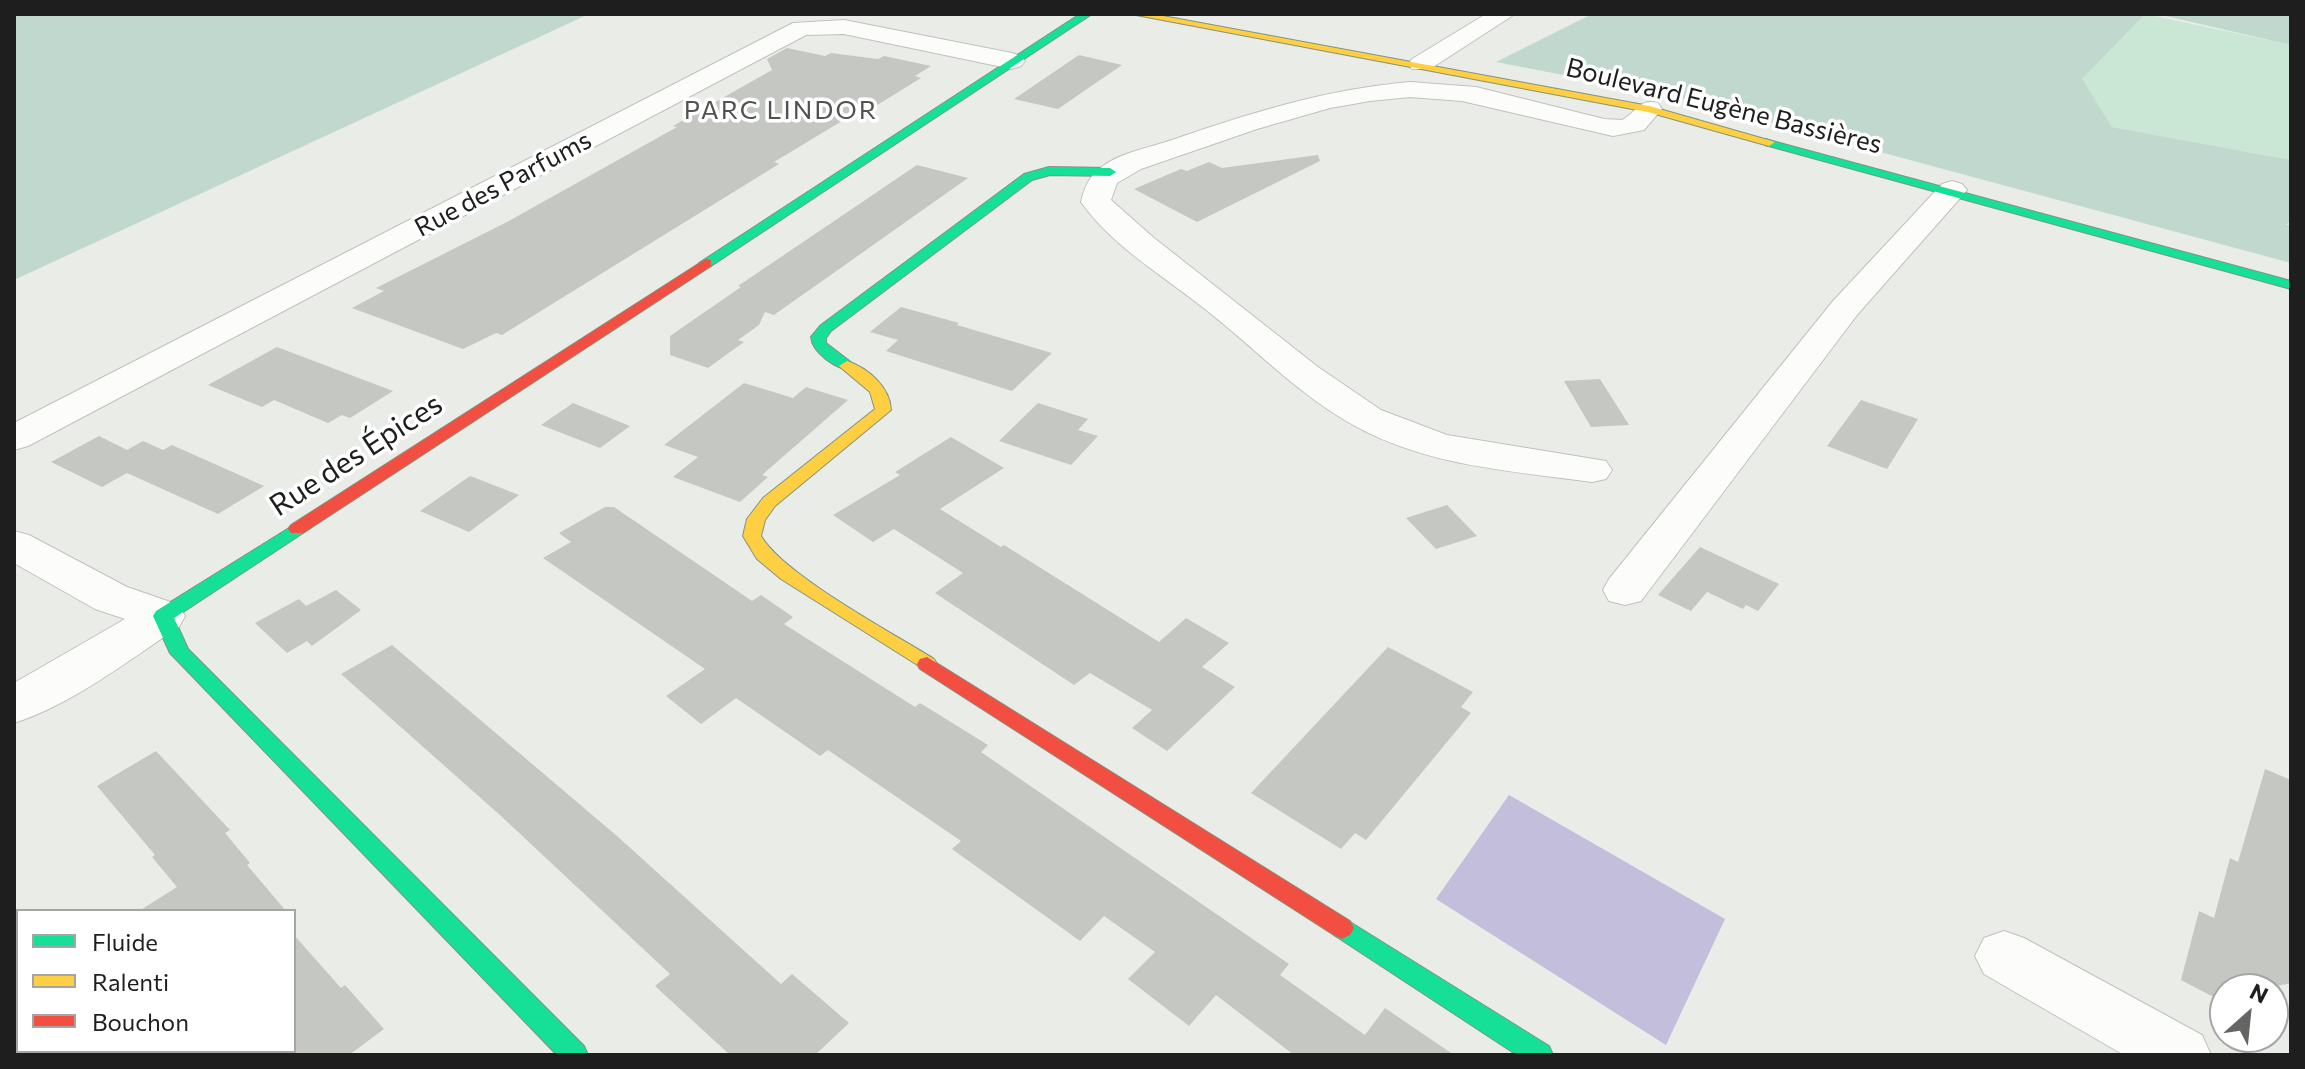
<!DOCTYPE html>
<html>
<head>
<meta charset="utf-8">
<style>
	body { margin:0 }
	#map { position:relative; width:2305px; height:1069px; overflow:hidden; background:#e9ece7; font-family:Commissioner,sans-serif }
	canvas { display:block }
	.frame { position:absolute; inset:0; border:16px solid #1e1e1e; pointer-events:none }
	.legend { position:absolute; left:16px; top:909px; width:280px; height:144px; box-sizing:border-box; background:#fff; border:2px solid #a5a5a5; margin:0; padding:10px 14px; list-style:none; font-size:24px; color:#1e1e1e }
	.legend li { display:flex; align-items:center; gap:16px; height:40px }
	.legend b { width:40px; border:2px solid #a5a5a5 }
	.north { position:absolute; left:2209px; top:973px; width:80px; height:80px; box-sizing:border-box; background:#fff; border:2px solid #a5a5a5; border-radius:50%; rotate:27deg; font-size:22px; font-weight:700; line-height:32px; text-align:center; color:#1e1e1e }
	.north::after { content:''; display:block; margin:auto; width:28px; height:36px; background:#656664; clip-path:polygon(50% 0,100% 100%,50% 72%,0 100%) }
</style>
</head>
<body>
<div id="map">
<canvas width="2305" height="1069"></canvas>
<div class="frame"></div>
<ul class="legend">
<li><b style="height:10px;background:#16e098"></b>Fluide</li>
<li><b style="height:10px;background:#ffcf43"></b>Ralenti</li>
<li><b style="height:10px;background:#f24e42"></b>Bouchon</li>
</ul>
<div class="north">N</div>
</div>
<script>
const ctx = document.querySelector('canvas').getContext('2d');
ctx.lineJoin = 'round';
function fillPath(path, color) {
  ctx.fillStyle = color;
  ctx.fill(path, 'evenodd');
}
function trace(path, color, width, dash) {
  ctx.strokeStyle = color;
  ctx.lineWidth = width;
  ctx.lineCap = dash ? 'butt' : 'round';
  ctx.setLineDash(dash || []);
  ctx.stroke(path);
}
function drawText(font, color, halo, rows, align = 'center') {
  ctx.font = font + ' Commissioner,sans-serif';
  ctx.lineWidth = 7;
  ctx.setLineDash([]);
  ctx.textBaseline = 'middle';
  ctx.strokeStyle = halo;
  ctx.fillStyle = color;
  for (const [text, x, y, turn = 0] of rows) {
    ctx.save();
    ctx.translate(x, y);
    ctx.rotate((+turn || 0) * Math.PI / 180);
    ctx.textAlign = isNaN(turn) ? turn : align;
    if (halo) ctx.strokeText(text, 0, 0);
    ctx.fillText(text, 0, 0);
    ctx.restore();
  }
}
const grass = new Path2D(`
	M 2145,14 L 2291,45 L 2291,160 L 2112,127 L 2081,79 Z`);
const forest = new Path2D(`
	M 14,14 L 589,14 L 14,280 Z
	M 1592,14 L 2145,14 L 2082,79 L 2112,127 L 2291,160 L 2291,220 L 2286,225 L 2291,225 L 2291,263 L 1677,97 L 1496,62 Z
	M 2157,14 L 2291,14 L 2291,45 Z`);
const water = new Path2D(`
	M 1509,795 L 1725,919 L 1666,1045 L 1436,899 Z`);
const building = new Path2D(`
	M 787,48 L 825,56 L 831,53 L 878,59 L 884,56 L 931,66 L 915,76 L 921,78 L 861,115 L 847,118 L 774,162 L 779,164 L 502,335 L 496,333 L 463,349 L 352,308 L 384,291 L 376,288 L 507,222 L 677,127 L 673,126 L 772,70 L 767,59 Z
	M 1079,55 L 1122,65 L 1058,109 L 1014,99 Z
	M 1318,155 L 1320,161 L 1197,222 L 1134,189 L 1181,169 L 1187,171 L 1209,162 L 1222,168 Z
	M 917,165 L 968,178 L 774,315 L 765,312 L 759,325 L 738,340 L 744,342 L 708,368 L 670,355 L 670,336 L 741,287 L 738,286 Z
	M 901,307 L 959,323 L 957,325 L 1052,353 L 1012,391 L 886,351 L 898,340 L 870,332 Z
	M 277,347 L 393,391 L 350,418 L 342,415 L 328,423 L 274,400 L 262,407 L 208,385 Z
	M 1600,379 L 1629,425 L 1591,427 L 1564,381 Z
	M 744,383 L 793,398 L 806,387 L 848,400 L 762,475 L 768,477 L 740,502 L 673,477 L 698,457 L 664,445 Z
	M 1861,400 L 1918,419 L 1887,469 L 1827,446 Z
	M 573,403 L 630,426 L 600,448 L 541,425 Z
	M 1038,403 L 1088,419 L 1078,430 L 1098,436 L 1071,465 L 999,441 Z
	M 99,436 L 127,450 L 143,441 L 163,450 L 172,445 L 264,486 L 218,514 L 127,473 L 102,487 L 51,462 Z
	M 951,437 L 1004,468 L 940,509 L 1001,547 L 1004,545 L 1159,642 L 1186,618 L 1229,643 L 1202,667 L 1235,687 L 1167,751 L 1132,728 L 1152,710 L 1090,673 L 1074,685 L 935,593 L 963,573 L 894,529 L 873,542 L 833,515 L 900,475 L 895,472 Z
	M 470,476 L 519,495 L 469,532 L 420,511 Z
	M 1447,505 L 1477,536 L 1436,549 L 1406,518 Z
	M 605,507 L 614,507 L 752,601 L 761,595 L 793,617 L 784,624 L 915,707 L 920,703 L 988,745 L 981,752 L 1289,964 L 1280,975 L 1365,1035 L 1385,1008 L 1454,1055 L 1294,1055 L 1216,995 L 1189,1026 L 1128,979 L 1155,952 L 1104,916 L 1080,941 L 952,849 L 961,841 L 828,750 L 820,756 L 736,698 L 701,724 L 666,696 L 705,669 L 543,558 L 571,542 L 559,533 Z
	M 1700,547 L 1779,584 L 1758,611 L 1746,605 L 1743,609 L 1707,592 L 1691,611 L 1658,595 Z
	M 336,590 L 361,610 L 312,646 L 307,641 L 287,653 L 255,623 L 299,599 L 306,606 Z
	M 392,645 L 617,836 L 781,984 L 792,974 L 849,1023 L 815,1055 L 730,1055 L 655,986 L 670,974 L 501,816 L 341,674 Z
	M 1388,647 L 1473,692 L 1461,707 L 1471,713 L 1366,840 L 1355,833 L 1341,849 L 1251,793 Z
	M 156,751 L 230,830 L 225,833 L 250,863 L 247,865 L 286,911 L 139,911 L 177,887 L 152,857 L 155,855 L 97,786 Z
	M 2265,769 L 2291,780 L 2291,983 L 2263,989 L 2225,989 L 2225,1003 L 2181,980 L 2199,911 L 2214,918 L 2230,858 L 2238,862 Z
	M 294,935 L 341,988 L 345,985 L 384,1029 L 349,1055 L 294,1055 Z`);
const street = new Path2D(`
	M 1486,14 L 1515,14 L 1430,69 L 1412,69 L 1408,64 L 1412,59 Z
	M 844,20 L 1012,53 L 1021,56 L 1025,61 L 1021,66 L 1012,69 L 844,34 L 806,35 L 28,446 L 14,450 L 14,423 L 793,23 Z
	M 1410,82 L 1476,87 L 1604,119 L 1622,120 C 1637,112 1639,98 1658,103 L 1662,109 L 1644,130 L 1613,136 L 1462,101 L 1410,97 L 1370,101 L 1330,108 L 1257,129 L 1141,169 L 1117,183 L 1111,200 L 1154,238 L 1318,367 L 1381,410 L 1447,435 L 1606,461 L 1612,470 L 1606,479 L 1592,482 C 1512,471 1427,466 1355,426 C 1298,395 1252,345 1201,306 C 1162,275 1110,244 1081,202 C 1084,188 1090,174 1103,166 C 1122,152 1149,148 1172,140 C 1250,113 1327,89 1410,82 Z
	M 1952,181 L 1962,184 L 1967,190 L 1962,196 L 1857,315 L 1641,601 L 1625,605 L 1609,601 L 1603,590 L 1609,579 L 1833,301 L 1942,184 Z
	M 14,531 L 29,535 L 127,587 L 179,605 L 185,616 L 179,627 C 129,660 71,705 14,723 L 14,683 L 125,619 L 95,609 L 14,563 Z
	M 2004,931 L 2024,938 L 2202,1035 L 2211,1055 L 2124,1055 L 1984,974 L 1975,956 L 1984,938 Z`);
const fast = new Path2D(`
	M 1080,14 L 1092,14 L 711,266 L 706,267 L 699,263 Z
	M 1765,139 L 2291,281 L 2291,289 L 1765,145 Z
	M 1049,167 L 1110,168 L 1116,172 L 1110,176 L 1050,175 L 1032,180 L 831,331 L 826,338 L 826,343 L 852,363 L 855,366 L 852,369 C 837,371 812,352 811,337 L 821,325 L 1024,174 Z
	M 297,523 L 306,529 L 303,533 L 174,618 L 188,649 L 584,1046 L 588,1055 L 557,1055 L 170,653 L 153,616 L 156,611 Z
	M 1342,917 L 1549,1046 L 1553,1055 L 1517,1055 L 1334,935 L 1330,928 L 1334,921 Z`);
const slow = new Path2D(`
	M 1131,14 L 1152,14 L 1649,106 L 1775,142 L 1769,146 L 1648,112 Z
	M 847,361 C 868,368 890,387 891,410 L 775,506 L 765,520 L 761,536 C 784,575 891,632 934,659 L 937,664 L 934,669 L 927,671 L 781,579 L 757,559 L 743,536 L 747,519 L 763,498 L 875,409 L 870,392 L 839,366 Z`);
const jam = new Path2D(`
	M 706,259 L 711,260 L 711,266 L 303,533 L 291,533 L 288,529 L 291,525 Z
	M 927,657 L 1350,921 L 1354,928 L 1350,935 L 1342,939 L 1334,935 L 920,669 L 917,664 L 920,659 Z`);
const farStreetnames = [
	["Boulevard Eugène Bassières",1724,106,14],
	["Rue des Parfums",503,184,-28]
];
const farNeighbourhoodnames = [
	["PARC LINDOR",781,110]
];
const streetNames = [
	["Rue des Épices",356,455,-33]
];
fillPath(grass, '#cae6d5');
fillPath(forest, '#c0d8ce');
fillPath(water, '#c2bedb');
fillPath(building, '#c5c7c3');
trace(street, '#c0c2bf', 2);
trace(fast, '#829482', 2);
trace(slow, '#829482', 2);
trace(jam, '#829482', 2);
fillPath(street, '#fcfcfb');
fillPath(fast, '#16e098');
fillPath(slow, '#ffcf43');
fillPath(jam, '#f24e42');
drawText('26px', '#1e1e1e', '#fff', farStreetnames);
ctx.letterSpacing = '2px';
drawText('26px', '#515151', '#fff', farNeighbourhoodnames);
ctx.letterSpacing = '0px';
drawText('30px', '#1e1e1e', '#fff', streetNames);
</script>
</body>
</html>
